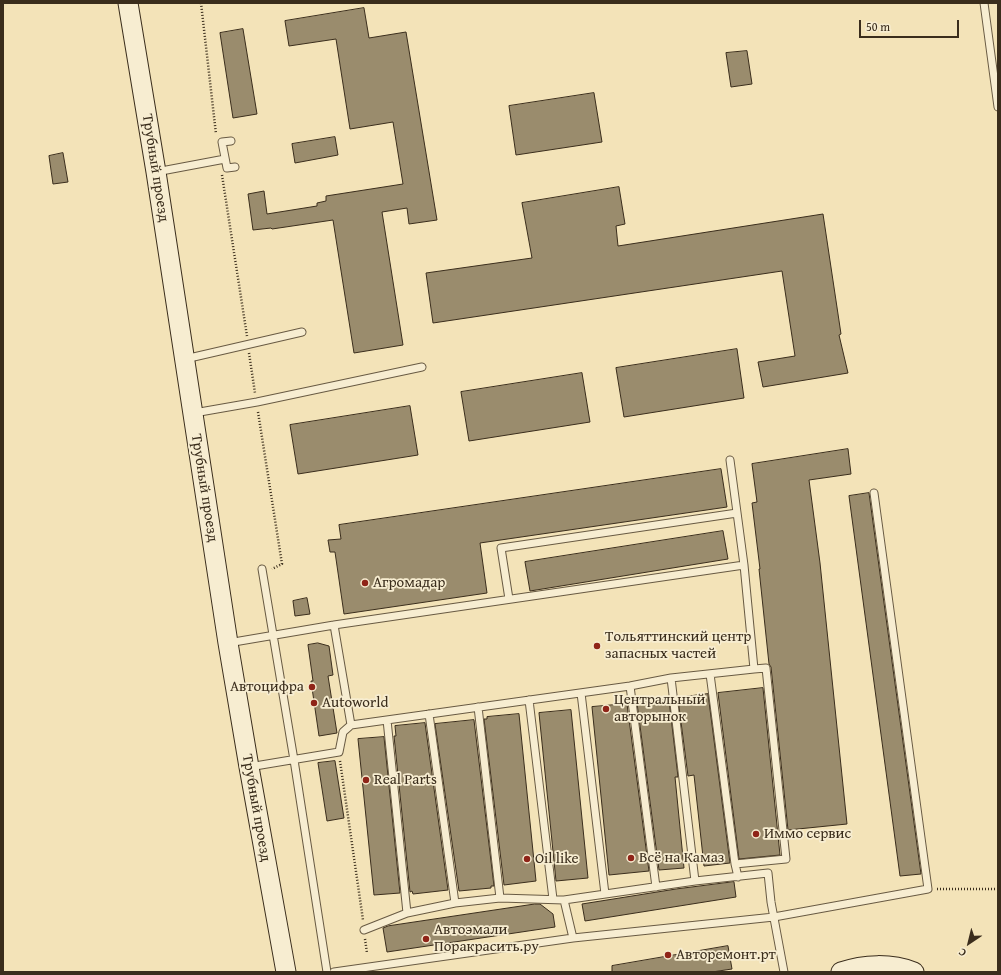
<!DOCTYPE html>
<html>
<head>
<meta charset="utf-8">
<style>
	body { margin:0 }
	#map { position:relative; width:1001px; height:975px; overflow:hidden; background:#f3e3b8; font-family:"Gentium Book Plus",serif }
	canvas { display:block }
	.frame { position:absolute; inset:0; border:4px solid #3a2d1c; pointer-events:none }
	.north { position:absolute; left:949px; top:923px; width:40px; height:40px; -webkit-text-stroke:3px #f7edd1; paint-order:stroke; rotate:215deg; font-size:11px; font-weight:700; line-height:16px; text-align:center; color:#3a2d1c }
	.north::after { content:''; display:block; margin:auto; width:14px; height:18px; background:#3a2d1c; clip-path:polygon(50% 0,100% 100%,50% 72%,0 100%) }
	.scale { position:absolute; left:859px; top:20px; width:100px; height:18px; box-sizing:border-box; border:2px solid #3a2d1c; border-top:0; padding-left:5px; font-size:12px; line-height:14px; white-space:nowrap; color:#3a2d1c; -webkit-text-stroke:3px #f7edd1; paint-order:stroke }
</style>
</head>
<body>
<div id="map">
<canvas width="1001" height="975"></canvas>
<div class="frame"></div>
<div class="north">С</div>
<div class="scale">50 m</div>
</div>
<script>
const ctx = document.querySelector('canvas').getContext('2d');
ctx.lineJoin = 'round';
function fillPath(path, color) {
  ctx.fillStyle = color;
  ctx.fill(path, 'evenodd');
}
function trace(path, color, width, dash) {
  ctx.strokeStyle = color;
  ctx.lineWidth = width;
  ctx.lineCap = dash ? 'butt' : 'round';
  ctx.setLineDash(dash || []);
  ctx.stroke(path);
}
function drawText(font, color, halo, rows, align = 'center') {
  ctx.font = font + ' "Gentium Book Plus",serif';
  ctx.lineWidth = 3.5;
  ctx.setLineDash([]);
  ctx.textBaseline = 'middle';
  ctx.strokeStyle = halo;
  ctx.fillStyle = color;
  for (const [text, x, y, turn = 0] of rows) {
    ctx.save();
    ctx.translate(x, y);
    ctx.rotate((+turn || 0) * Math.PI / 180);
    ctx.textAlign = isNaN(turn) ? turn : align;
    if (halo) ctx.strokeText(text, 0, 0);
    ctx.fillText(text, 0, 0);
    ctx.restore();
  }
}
const building = new Path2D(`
	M 364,8 L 369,38 L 406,32 L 437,220 L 409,224 L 407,208 L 382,212 L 403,345 L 354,353 L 333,220 L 272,229 L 271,228 L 253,230 L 248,194 L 264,191 L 267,214 L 317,206 L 317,203 L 326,201 L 326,196 L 403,184 L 393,122 L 350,129 L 336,39 L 289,46 L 285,21 Z
	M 243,29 L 257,114 L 233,118 L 220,33 Z
	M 747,51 L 752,84 L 731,87 L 726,53 Z
	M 594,93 L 602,142 L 516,155 L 509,106 Z
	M 335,137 L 338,155 L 295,163 L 292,144 Z
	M 63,153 L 68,182 L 53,184 L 49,156 Z
	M 619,187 L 625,224 L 616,226 L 618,246 L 823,214 L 841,334 L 839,335 L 848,373 L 763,387 L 758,362 L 795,356 L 782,271 L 433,323 L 426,273 L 532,258 L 522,203 Z
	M 737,349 L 744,398 L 624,417 L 616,368 Z
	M 582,373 L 590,422 L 469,441 L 461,392 Z
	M 410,406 L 418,455 L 298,474 L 290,425 Z
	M 848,449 L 851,474 L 809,480 L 820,563 L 847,824 L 788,830 L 771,667 L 769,664 L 759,569 L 760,569 L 752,503 L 757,502 L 752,464 Z
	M 721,469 L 727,507 L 480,543 L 487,593 L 344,614 L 335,552 L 330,552 L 328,540 L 341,539 L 339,525 Z
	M 869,493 L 921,874 L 900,876 L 849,496 Z
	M 723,531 L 728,559 L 530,591 L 525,562 Z
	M 307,598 L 310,614 L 295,616 L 293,601 Z
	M 318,643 L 329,646 L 333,675 L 328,676 L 337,733 L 319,736 L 311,681 L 313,681 L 308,645 Z
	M 763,688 L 780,855 L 739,859 L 718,693 Z
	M 708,694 L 730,863 L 704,866 L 694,775 L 688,776 L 678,699 L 684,698 L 684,697 Z
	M 669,700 L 678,777 L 675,777 L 684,868 L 659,870 L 637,703 Z
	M 627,704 L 649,871 L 609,875 L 592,707 Z
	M 571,710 L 588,878 L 556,881 L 539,713 Z
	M 519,714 L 536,881 L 504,885 L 484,719 L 487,719 L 487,717 Z
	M 474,720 L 494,886 L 491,886 L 491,888 L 459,891 L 435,724 Z
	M 425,723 L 448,890 L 413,894 L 412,891 L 410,892 L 394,736 L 396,736 L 395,726 Z
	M 384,737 L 400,893 L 374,895 L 358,739 Z
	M 335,761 L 344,818 L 327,821 L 318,763 Z
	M 734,882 L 736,897 L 585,921 L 582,904 L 676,889 Z
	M 535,904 L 540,904 L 553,914 L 555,927 L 387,952 L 383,928 L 388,926 Z
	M 728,946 L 732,969 L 712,972 L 612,972 L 612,966 Z`);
const path = new Path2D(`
	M 201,3 L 216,134
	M 222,175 L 247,336
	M 249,353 L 255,393
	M 258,412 L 282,564 L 272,569
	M 340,761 L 363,920
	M 937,889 L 998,889
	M 365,939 L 367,953`);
const lane = new Path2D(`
	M 984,3 L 998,107
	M 231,141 L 222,142 L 227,168 L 235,167
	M 156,172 L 225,159
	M 185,359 L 302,332
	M 194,413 L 257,402 L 422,367
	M 730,460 L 744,565 L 754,669 L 766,668 L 786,859 L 735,864
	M 262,569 L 294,760 L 327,972
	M 509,599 L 501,548 L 737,513
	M 334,625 L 351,725
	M 228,643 L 334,625 L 744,565
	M 710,674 L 735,864 L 738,877
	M 671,678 L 695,881
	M 630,686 L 656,887
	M 581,693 L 605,894
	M 529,700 L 553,899
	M 478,707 L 500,898
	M 429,714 L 455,903
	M 387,720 L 407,913
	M 249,767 L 339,752 L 343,732 L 351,725 L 630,686 L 671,678 L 754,669
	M 564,900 L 573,938
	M 364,930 L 407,913 L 455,903 L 500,898 L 564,900 L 695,881 L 768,873 L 771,902 L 784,972
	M 334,972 L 573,938 L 774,917 L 928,889 L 874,493`);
const secondary = new Path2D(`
	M 128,3 L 156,172 L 228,643 L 249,767 L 286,972
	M 841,972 C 864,964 891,963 914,972`);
const markers = [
	[365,583,4,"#8f2418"],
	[597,646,4,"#8f2418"],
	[312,687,4,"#8f2418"],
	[314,703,4,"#8f2418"],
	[606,709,4,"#8f2418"],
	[366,780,4,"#8f2418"],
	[756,834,4,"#8f2418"],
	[631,858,4,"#8f2418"],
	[527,859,4,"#8f2418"],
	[426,939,4,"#8f2418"],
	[668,955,4,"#8f2418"]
];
const streetNames = [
	["Трубный проезд",155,168,81],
	["Трубный проезд",204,488,81],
	["Трубный проезд",256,808,80]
];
const poiNames = [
	["Агромадар",373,583],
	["Тольяттинский центр",605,637],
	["запасных частей",605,654],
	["Автоцифра",304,687,"right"],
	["Центральный",614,700],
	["авторынок",614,717],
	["Autoworld",322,703],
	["Real Parts",374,780],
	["Иммо сервис",764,834],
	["Всё на Камаз",639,858],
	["Oil like",535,859],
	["Автоэмали",434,930],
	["Поракрасить.ру",434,947],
	["Авторемонт.рт",676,955]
];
fillPath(building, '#9a8c6d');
trace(building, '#3a2d1c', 1);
trace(lane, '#685a43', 9);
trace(secondary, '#3a2d1c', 21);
trace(path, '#3a2d1c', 2.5, [1, 2]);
trace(lane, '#f7edd1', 7);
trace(secondary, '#f7edd1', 19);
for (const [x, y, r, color] of markers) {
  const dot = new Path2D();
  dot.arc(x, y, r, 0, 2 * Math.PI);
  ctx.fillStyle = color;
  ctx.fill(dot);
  trace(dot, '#f7edd1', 1.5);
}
drawText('15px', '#3a2d1c', '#f7edd1', streetNames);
drawText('15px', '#3a2d1c', '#f7edd1', poiNames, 'left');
</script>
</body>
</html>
